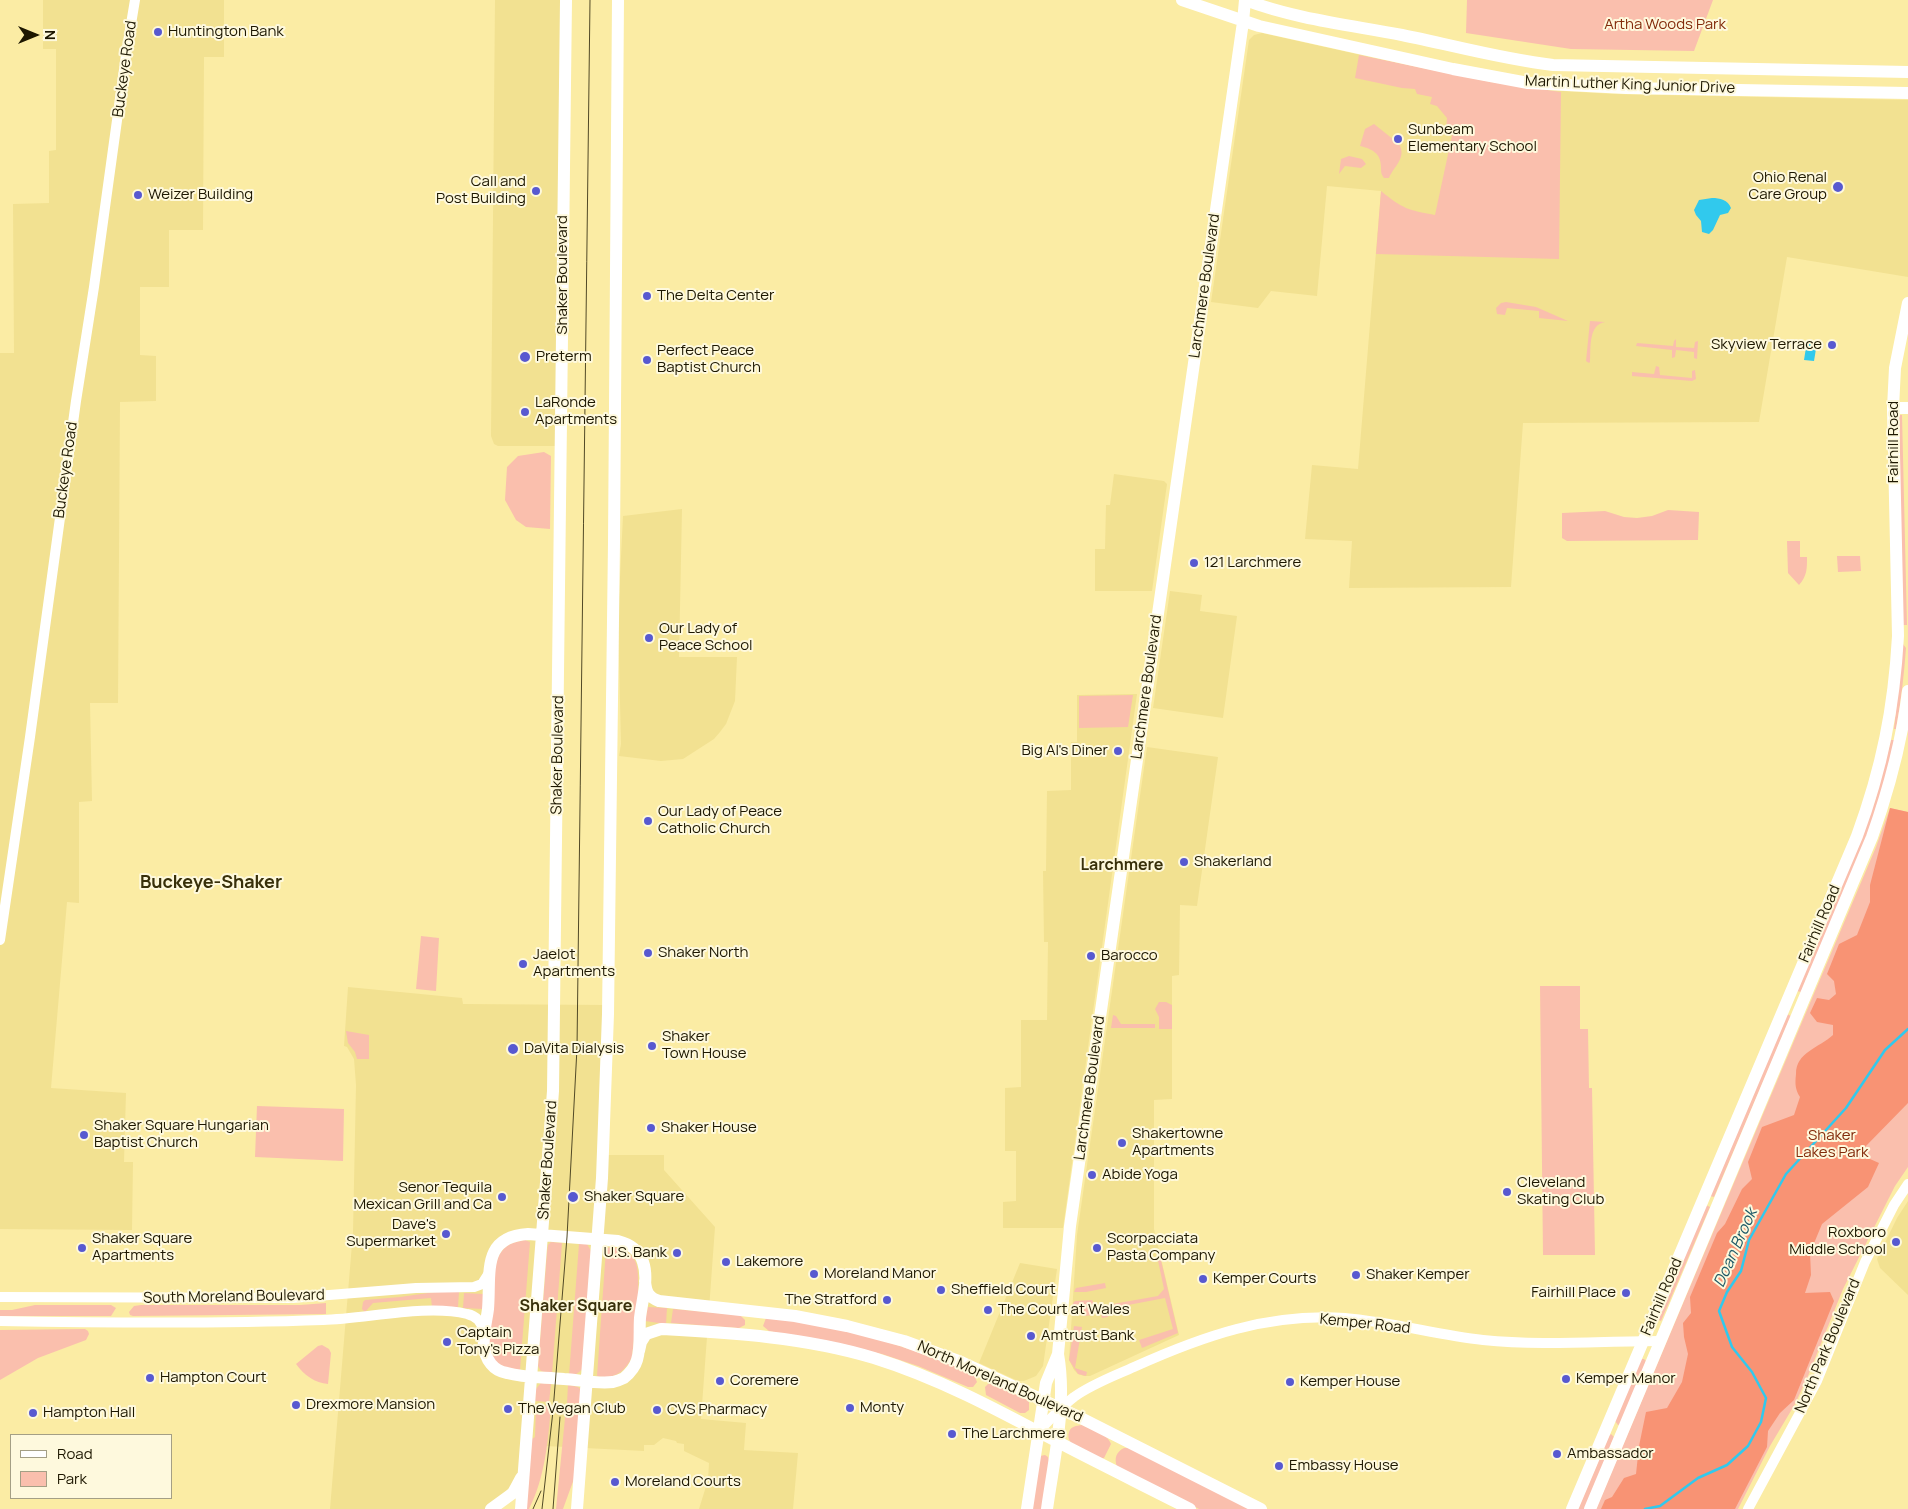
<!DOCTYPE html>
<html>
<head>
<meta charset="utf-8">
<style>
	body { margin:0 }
	#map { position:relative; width:1908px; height:1509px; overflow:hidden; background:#fbeca4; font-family:Manrope,sans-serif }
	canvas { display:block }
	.legend { position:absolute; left:10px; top:1434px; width:162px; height:65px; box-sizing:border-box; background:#fef9dd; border:1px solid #a49f85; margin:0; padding:6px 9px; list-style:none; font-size:15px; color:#1d1700 }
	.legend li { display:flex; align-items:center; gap:10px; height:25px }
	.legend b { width:25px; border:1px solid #a49f85 }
	.north { position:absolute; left:10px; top:10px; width:50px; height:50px; -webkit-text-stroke:4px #fef9dd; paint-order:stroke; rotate:90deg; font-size:14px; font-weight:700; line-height:20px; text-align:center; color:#1d1700 }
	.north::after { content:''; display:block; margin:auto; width:18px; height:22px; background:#1d1700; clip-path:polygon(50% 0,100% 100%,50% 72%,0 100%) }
</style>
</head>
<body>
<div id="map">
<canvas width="1908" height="1509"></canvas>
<ul class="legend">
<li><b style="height:6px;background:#fff"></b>Road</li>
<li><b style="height:14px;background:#fabfad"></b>Park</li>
</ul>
<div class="north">N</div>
</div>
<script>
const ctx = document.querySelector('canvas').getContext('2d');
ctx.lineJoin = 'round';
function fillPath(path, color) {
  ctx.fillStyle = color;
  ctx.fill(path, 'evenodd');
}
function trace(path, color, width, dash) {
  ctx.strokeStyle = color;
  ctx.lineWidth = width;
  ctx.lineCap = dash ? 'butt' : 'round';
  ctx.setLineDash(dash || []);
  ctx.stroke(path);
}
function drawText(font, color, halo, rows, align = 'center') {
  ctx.font = font + ' Manrope,sans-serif';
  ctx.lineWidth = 4;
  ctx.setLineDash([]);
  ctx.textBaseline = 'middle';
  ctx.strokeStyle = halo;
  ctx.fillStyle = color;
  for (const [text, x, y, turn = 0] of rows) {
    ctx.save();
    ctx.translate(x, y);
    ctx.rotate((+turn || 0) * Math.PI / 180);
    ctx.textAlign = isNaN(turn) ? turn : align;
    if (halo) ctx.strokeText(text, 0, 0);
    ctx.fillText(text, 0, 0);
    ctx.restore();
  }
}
const built = new Path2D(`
	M 43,0 L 224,0 L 224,57 L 204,57 L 203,230 L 169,230 L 169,287 L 140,287 L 140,355 L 156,356 L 156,401 L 120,402 L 118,703 L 90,703 L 92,801 L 79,802 L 79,903 L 67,902 L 51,1088 L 126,1093 L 124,1162 L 133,1162 L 132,1230 L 0,1229 L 0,353 L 14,353 L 13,204 L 49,203 L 49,151 L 56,150 L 56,49 L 43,49 Z
	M 495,0 L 566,0 L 562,446 L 498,446 L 494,444 L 491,436 Z
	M 1262,33 L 1451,75 L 1528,89 L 1614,94 L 1908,100 L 1908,277 L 1787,257 L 1759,422 L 1523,423 L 1511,587 L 1349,588 L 1352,541 L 1305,539 L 1312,465 L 1358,469 L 1381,191 L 1327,186 L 1317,296 L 1271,291 L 1258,308 L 1211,302 L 1249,40 L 1254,35 Z
	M 1114,474 L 1164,481 L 1167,484 L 1152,591 L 1095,591 L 1095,549 L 1105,549 L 1106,505 L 1110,505 Z
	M 682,509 L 679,657 L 737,657 L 735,701 L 726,724 L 720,732 L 714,739 L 683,759 L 661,761 L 619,756 L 621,744 L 618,618 L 623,516 Z
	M 1170,591 L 1202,595 L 1200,611 L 1237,616 L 1223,718 L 1153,708 Z
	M 1137,694 L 1063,1228 L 1003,1228 L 1003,1202 L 1016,1201 L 1016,1151 L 1005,1151 L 1005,1088 L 1021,1087 L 1021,1020 L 1047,1020 L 1048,942 L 1044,942 L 1043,871 L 1046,871 L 1047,791 L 1071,790 L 1071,742 L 1077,742 L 1077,695 Z
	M 1147,747 L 1218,757 L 1197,906 L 1180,905 L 1179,975 L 1172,976 L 1172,1099 L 1154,1100 L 1154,1229 L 1179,1335 L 1090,1376 L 1084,1376 L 1078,1374 L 1074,1370 L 1069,1360 L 1077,1235 Z
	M 348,987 L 462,998 L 463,1004 L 608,1005 L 604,1155 L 664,1155 L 664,1170 L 715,1227 L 701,1419 L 746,1423 L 744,1450 L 798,1453 L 793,1509 L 699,1509 L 708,1480 L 709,1463 L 684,1451 L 684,1444 L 677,1443 L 676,1441 L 663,1438 L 654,1445 L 644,1445 L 644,1451 L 526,1445 L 523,1471 L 491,1509 L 330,1509 L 353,1232 L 356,1085 L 354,1059 L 347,1047 L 344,1046 Z
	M 1908,1201 L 1908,1295 L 1880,1268 L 1877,1259 L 1897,1218 Z
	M 1020,1263 L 1057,1269 L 1043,1366 L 1036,1376 L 1024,1381 L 1018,1381 L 979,1363 Z`);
const green = new Path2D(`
	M 1467,0 L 1713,0 L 1694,51 L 1571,49 L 1466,33 Z
	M 1359,55 L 1491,82 L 1561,92 L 1559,259 L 1376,254 L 1381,191 C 1403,209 1408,210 1435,215 L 1453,131 L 1446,130 L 1447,118 L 1437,106 L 1430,104 L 1432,97 L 1417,94 L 1415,89 L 1402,88 L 1355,78 Z
	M 1374,124 L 1399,144 C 1407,158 1394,166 1389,178 L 1384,178 C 1381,174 1381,172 1381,167 C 1381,153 1372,149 1360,146 L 1365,129 Z
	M 1349,156 L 1362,159 L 1366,164 L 1361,168 L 1345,166 L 1339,174 L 1341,159 Z
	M 1506,302 L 1536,307 L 1568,321 L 1539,318 L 1539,311 L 1507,308 L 1505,315 L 1497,314 L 1496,308 L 1501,303 Z
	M 1590,321 L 1605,322 C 1588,325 1591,348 1590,362 L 1589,363 L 1586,361 Z
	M 1676,339 L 1676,347 L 1694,348 L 1695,342 L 1698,341 L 1697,359 L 1694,358 L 1694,352 L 1676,350 L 1675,357 L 1672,358 L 1672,350 L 1636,346 L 1637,343 L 1673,346 L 1674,341 Z
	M 1656,366 L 1659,367 L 1660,375 L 1692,378 L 1692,371 L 1695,370 L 1696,379 L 1692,381 L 1632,376 L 1632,372 L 1654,374 Z
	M 1897,415 L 1902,415 L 1907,625 L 1902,625 Z
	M 544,452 L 551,456 L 550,529 L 526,527 L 516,520 L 505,500 L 507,467 L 518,456 Z
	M 1668,510 L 1699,512 L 1698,540 L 1567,541 L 1562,538 L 1562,513 L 1605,511 L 1624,517 L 1637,518 L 1652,516 Z
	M 1787,541 L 1800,541 L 1800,557 L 1807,557 C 1807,569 1807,576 1799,585 L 1788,573 Z
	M 1837,556 L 1860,556 L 1861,571 L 1838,572 Z
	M 1903,644 L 1906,648 C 1904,675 1901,702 1896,729 L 1894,729 Z
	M 1133,695 L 1128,727 L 1079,728 L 1079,696 Z
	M 1891,740 L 1895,740 C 1877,828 1835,910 1801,992 L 1797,991 L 1875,801 Z
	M 1890,808 L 1908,812 L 1908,1167 L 1895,1186 L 1843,1289 L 1808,1376 L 1795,1404 L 1770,1446 L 1738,1509 L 1596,1509 L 1876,847 Z
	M 421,936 L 439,938 L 436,991 L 416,989 Z
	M 1540,986 L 1580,986 L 1580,1029 L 1588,1029 L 1589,1088 L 1592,1088 L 1595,1255 L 1543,1255 Z
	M 1159,1002 L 1166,1002 L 1172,1005 L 1172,1029 L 1159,1029 L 1159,1017 L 1155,1009 Z
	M 1787,1014 L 1791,1016 L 1714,1197 L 1710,1196 Z
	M 1113,1015 L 1116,1016 L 1121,1024 L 1155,1024 L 1155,1028 L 1111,1028 Z
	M 346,1031 L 369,1035 L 369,1059 L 357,1059 L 355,1052 L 348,1043 Z
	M 257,1106 L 344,1109 L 343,1161 L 255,1157 Z
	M 1706,1205 L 1710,1207 L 1661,1321 L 1657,1319 Z
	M 525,1240 L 530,1242 L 520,1370 C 499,1367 492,1364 489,1342 C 491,1323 490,1263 502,1251 C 508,1243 516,1242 525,1240 Z
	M 551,1242 L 562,1243 L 552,1374 L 541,1371 L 538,1366 L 547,1253 L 548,1245 Z
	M 579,1244 L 587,1244 L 591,1251 L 582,1369 C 578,1374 575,1375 569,1375 Z
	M 610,1247 C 620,1248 630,1251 635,1261 C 643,1275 634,1340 632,1357 C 625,1372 613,1380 597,1376 L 606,1249 Z
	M 1157,1256 L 1160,1256 L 1178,1333 L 1142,1348 L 1139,1340 L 1173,1329 L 1165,1298 L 1107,1309 L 1108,1317 L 1102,1318 L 1101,1315 L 1107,1305 L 1158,1296 L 1164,1289 Z
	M 1105,1283 L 1106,1288 L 1086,1292 L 1074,1292 L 1076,1288 Z
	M 435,1292 L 459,1292 L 458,1307 L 432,1307 L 431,1298 L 373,1303 L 365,1312 L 362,1309 L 363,1302 L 365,1300 L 400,1297 Z
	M 464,1293 L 483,1294 L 483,1309 L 463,1308 Z
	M 1092,1300 L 1096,1307 L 1091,1315 C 1086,1317 1077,1315 1073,1311 L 1073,1303 L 1075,1301 Z
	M 326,1303 L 326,1314 L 133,1316 L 130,1315 L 129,1312 L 134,1306 L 141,1305 L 300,1305 Z
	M 35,1305 L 111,1305 L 116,1308 L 111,1316 L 0,1316 L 0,1310 L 12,1310 Z
	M 648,1307 L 667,1308 L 666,1324 L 645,1321 Z
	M 673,1309 L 740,1315 L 745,1320 L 745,1325 L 739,1328 L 671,1323 Z
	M 766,1318 C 784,1320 802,1322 819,1325 C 873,1335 923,1353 973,1373 L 977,1382 L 973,1387 L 968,1387 L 918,1366 L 882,1354 L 769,1331 L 763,1326 Z
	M 1074,1326 L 1082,1327 L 1075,1368 L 1087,1372 L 1086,1376 L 1078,1374 L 1069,1360 Z
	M 85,1329 L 88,1331 L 89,1334 L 86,1340 L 38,1358 L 0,1380 L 0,1330 Z
	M 322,1345 L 329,1349 L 331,1353 L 328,1384 C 315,1383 304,1375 296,1364 L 318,1346 Z
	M 1640,1359 L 1644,1359 L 1646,1361 L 1621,1424 L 1618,1425 L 1615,1421 Z
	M 541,1383 L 551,1384 L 549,1402 L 535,1401 L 536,1389 Z
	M 988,1384 L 993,1384 L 1025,1399 L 1029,1402 L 1029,1410 L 1025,1413 L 1020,1413 L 986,1395 L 985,1387 Z
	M 568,1385 L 578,1387 L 580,1389 L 580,1404 L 567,1403 Z
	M 535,1405 L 551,1406 C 548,1441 545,1478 529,1509 L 526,1509 L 532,1439 L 535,1437 L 536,1409 Z
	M 566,1408 L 580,1409 L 575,1476 L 563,1509 L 556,1509 Z
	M 1082,1425 C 1092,1430 1107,1433 1111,1444 L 1104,1458 L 1100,1459 C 1090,1454 1064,1447 1069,1432 C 1071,1426 1076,1426 1082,1425 Z
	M 1611,1434 L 1614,1437 L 1585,1509 L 1578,1509 L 1609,1436 Z
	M 1124,1448 L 1131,1448 L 1252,1509 L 1199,1509 L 1117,1467 C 1114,1458 1116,1452 1124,1448 Z
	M 1045,1455 L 1048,1457 L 1049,1461 L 1042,1509 L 1031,1509 L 1040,1456 Z`);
const forest = new Path2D(`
	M 1890,808 L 1908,812 L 1908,1103 L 1865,1147 L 1857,1159 L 1870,1159 L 1879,1163 L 1868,1187 L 1822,1224 L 1810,1253 L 1811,1275 L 1805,1293 L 1830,1292 L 1834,1301 L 1794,1400 L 1780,1413 L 1768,1431 L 1767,1447 L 1735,1509 L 1601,1509 L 1605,1500 L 1612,1497 L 1624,1478 L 1636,1474 L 1639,1446 L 1646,1412 L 1667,1408 L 1682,1382 L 1688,1354 L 1684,1337 L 1683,1323 L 1691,1313 L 1690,1297 L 1717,1233 L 1725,1224 L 1742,1189 L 1752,1179 L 1748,1162 L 1762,1127 L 1794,1115 L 1800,1097 C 1795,1089 1795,1084 1796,1074 C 1796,1052 1819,1048 1833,1035 L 1833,1025 L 1817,1022 L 1810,1013 L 1817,998 L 1829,1000 L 1836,994 L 1834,981 L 1827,974 L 1839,944 L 1857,935 L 1870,902 L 1870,885 Z`);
const water = new Path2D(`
	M 1712,198 C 1720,198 1728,200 1731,208 L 1728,213 L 1720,215 L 1713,230 L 1709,234 L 1702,232 L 1701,221 L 1696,215 L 1694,210 L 1699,200 Z
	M 1807,341 L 1817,343 L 1814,361 L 1804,360 Z`);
const stream = new Path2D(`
	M 1645,1509 L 1660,1506 L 1698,1478 L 1727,1465 L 1748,1446 L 1761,1422 L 1766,1398 L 1752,1372 L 1732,1347 L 1719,1311 L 1727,1292 L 1741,1271 L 1749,1240 L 1786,1174 L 1846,1108 L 1885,1050 L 1908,1029`);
const minor = new Path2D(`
	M 0,940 L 30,737 L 76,401 L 94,287 L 127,48 L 135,0
	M 0,1297 L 292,1298 L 416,1288 L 474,1287 L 482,1284 L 489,1273
	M 0,1321 C 108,1323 215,1324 323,1320 C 366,1319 426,1304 467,1314 C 477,1316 481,1322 484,1331
	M 1039,1431 C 1050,1419 1061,1407 1074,1397 C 1092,1384 1114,1376 1134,1367 C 1203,1336 1268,1313 1345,1318 C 1392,1322 1437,1335 1483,1340 C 1542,1346 1601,1341 1660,1341
	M 1748,1509 L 1817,1381 L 1865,1262 L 1894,1205 L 1908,1184`);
const major = new Path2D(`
	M 1182,0 L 1259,26 L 1453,69 L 1528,83 L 1626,88 L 1908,93
	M 1245,0 C 1295,19 1350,25 1402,35 C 1452,45 1501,59 1553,65 L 1908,72
	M 1893,408 L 1908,408
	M 528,1234 L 618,1241 C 630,1244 639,1250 643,1262 C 649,1279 642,1300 640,1318 C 639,1332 641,1347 637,1360 C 635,1367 630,1373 624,1378 C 620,1380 617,1381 613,1382 C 597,1384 580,1380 564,1379 C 545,1377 525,1378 507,1373 C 501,1372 495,1369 491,1364 C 478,1348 486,1326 488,1309 C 491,1273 481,1237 528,1234 Z
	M 645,1281 C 646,1292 648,1297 659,1301 L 795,1316 L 847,1326 L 904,1341 L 961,1362 L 1083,1419 L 1261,1509
	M 639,1351 L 641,1342 L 646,1334 L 661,1329 C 732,1333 805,1337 874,1358 C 938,1378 996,1409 1056,1441 C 1100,1464 1145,1486 1190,1509
	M 491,1509 L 513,1493 L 521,1478
	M 521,1509 L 553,1091 L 566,0
	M 577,1509 L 602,1178 L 608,1014 L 614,542 L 618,0
	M 1027,1509 L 1046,1383 L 1058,1354
	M 1047,1509 C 1054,1459 1067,1404 1058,1354 L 1070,1226 L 1243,22 L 1245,0
	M 1572,1509 L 1857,836 C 1882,768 1894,708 1898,636 L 1893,408 L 1895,368 L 1908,303
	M 1590,1509 L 1872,837 C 1889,789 1902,741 1908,691`);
const tram = new Path2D(`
	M 533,1509 L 541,1491
	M 542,1509 L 553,1411 L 567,1237 L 577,1048 L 590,0
	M 553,1509 L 560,1417`);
const markers = [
	[158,32,5,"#5859d0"],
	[1398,139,5,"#5859d0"],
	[1838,187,6,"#5859d0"],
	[536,191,5,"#5859d0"],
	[138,195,5,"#5859d0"],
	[647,296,5,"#5859d0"],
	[1832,345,5,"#5859d0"],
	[525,357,6,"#5859d0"],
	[647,360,5,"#5859d0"],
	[525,412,5,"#5859d0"],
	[1194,563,5,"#5859d0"],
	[649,638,5,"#5859d0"],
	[1118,751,5,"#5859d0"],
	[648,821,5,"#5859d0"],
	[1184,862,5,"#5859d0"],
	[648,953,5,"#5859d0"],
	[1091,956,5,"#5859d0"],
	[523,964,5,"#5859d0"],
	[652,1046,5,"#5859d0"],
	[513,1049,6,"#5859d0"],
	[651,1128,5,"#5859d0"],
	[84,1135,5,"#5859d0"],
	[1122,1143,5,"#5859d0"],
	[1092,1175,5,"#5859d0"],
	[1507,1192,5,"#5859d0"],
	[502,1197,5,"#5859d0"],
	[573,1197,6,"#5859d0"],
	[446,1234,5,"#5859d0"],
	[1896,1242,5,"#5859d0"],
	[82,1248,5,"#5859d0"],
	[1097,1248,5,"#5859d0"],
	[677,1253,5,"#5859d0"],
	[726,1262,5,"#5859d0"],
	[814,1274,5,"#5859d0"],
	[1356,1275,5,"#5859d0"],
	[1203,1279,5,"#5859d0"],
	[941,1290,5,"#5859d0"],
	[1626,1293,5,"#5859d0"],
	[887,1300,5,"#5859d0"],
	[988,1310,5,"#5859d0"],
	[1031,1336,5,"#5859d0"],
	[447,1342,5,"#5859d0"],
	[150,1378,5,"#5859d0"],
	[1566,1379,5,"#5859d0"],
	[720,1381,5,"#5859d0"],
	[1290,1382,5,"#5859d0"],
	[296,1405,5,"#5859d0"],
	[850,1408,5,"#5859d0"],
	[508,1409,5,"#5859d0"],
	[657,1410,5,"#5859d0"],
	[33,1413,5,"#5859d0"],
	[952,1434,5,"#5859d0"],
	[1557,1454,5,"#5859d0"],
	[1279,1466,5,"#5859d0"],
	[615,1482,5,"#5859d0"]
];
const parkNames = [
	["Artha Woods Park",1665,25],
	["Shaker",1832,1136],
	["Lakes Park",1832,1153]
];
const poiNames = [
	["Huntington Bank",168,32],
	["Sunbeam",1408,130],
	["Elementary School",1408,147],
	["Ohio Renal",1827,178,"right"],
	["Care Group",1827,195,"right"],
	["Call and",526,182,"right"],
	["Post Building",526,199,"right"],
	["Weizer Building",148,195],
	["The Delta Center",657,296],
	["Skyview Terrace",1822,345,"right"],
	["Perfect Peace",657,351],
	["Baptist Church",657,368],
	["Preterm",536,357],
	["LaRonde",535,403],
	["Apartments",535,420],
	["121 Larchmere",1204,563],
	["Our Lady of",659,629],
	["Peace School",659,646],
	["Big Al's Diner",1108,751,"right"],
	["Our Lady of Peace",658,812],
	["Catholic Church",658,829],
	["Shakerland",1194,862],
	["Shaker North",658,953],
	["Jaelot",533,955],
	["Apartments",533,972],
	["Barocco",1101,956],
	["Shaker",662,1037],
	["Town House",662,1054],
	["DaVita Dialysis",524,1049],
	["Shaker Square Hungarian",94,1126],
	["Baptist Church",94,1143],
	["Shaker House",661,1128],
	["Shakertowne",1132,1134],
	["Apartments",1132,1151],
	["Abide Yoga",1102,1175],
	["Cleveland",1517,1183],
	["Skating Club",1517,1200],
	["Senor Tequila",492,1188,"right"],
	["Mexican Grill and Ca",492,1205,"right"],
	["Shaker Square",584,1197],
	["Dave's",436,1225,"right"],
	["Supermarket",436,1242,"right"],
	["Roxboro",1886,1233,"right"],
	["Middle School",1886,1250,"right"],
	["Shaker Square",92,1239],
	["Apartments",92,1256],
	["Scorpacciata",1107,1239],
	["Pasta Company",1107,1256],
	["U.S. Bank",667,1253,"right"],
	["Lakemore",736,1262],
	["Moreland Manor",824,1274],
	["Shaker Kemper",1366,1275],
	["Kemper Courts",1213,1279],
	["Sheffield Court",951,1290],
	["Fairhill Place",1616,1293,"right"],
	["The Stratford",877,1300,"right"],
	["The Court at Wales",998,1310],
	["Captain",457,1333],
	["Tony's Pizza",457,1350],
	["Amtrust Bank",1041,1336],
	["Hampton Court",160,1378],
	["Kemper Manor",1576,1379],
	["Coremere",730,1381],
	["Kemper House",1300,1382],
	["Drexmore Mansion",306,1405],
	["Monty",860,1408],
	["The Vegan Club",518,1409],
	["CVS Pharmacy",667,1410],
	["Hampton Hall",43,1413],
	["The Larchmere",962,1434],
	["Ambassador",1567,1454],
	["Embassy House",1289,1466],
	["Moreland Courts",625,1482]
];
const streetNames = [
	["Buckeye Road",125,69,-82],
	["Martin Luther King Junior Drive",1630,85,2],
	["Shaker Boulevard",563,275,-90],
	["Larchmere Boulevard",1205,286,-82],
	["Fairhill Road",1894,442,-90],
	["Buckeye Road",66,470,-82],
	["Larchmere Boulevard",1147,687,-82],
	["Shaker Boulevard",558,755,-89],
	["Fairhill Road",1820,924,-67],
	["Larchmere Boulevard",1090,1088,-82],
	["Shaker Boulevard",548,1160,-86],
	["South Moreland Boulevard",234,1297,-1],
	["Fairhill Road",1662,1297,-67],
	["Kemper Road",1365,1324,6],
	["North Park Boulevard",1828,1346,-67],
	["North Moreland Boulevard",1000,1382,24]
];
const neighbourhoodNames = [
	["Larchmere",1122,866],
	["Shaker Square",576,1307]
];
const waterNames = [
	["Doan Brook",1736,1248,-66]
];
const quarterNames = [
	["Buckeye-Shaker",211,883]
];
fillPath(built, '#f2e191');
fillPath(green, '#fabfad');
fillPath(forest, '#f89374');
fillPath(water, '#31c9ed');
trace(stream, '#31c9ed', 2.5);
trace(minor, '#fff', 10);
trace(major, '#fff', 12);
trace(tram, '#514926', 1);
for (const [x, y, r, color] of markers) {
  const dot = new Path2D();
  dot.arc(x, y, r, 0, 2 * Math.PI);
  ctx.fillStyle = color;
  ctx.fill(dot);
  trace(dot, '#fef9dd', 2);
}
drawText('15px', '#832b0b', '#fef9dd', parkNames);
drawText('15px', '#1d1700', '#fef9dd', poiNames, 'left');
drawText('15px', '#1d1700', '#fef9dd', streetNames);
drawText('bold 16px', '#38300a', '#fef9dd', neighbourhoodNames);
drawText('italic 16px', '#1e5967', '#fef9dd', waterNames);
drawText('bold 18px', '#38300a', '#fef9dd', quarterNames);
</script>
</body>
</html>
